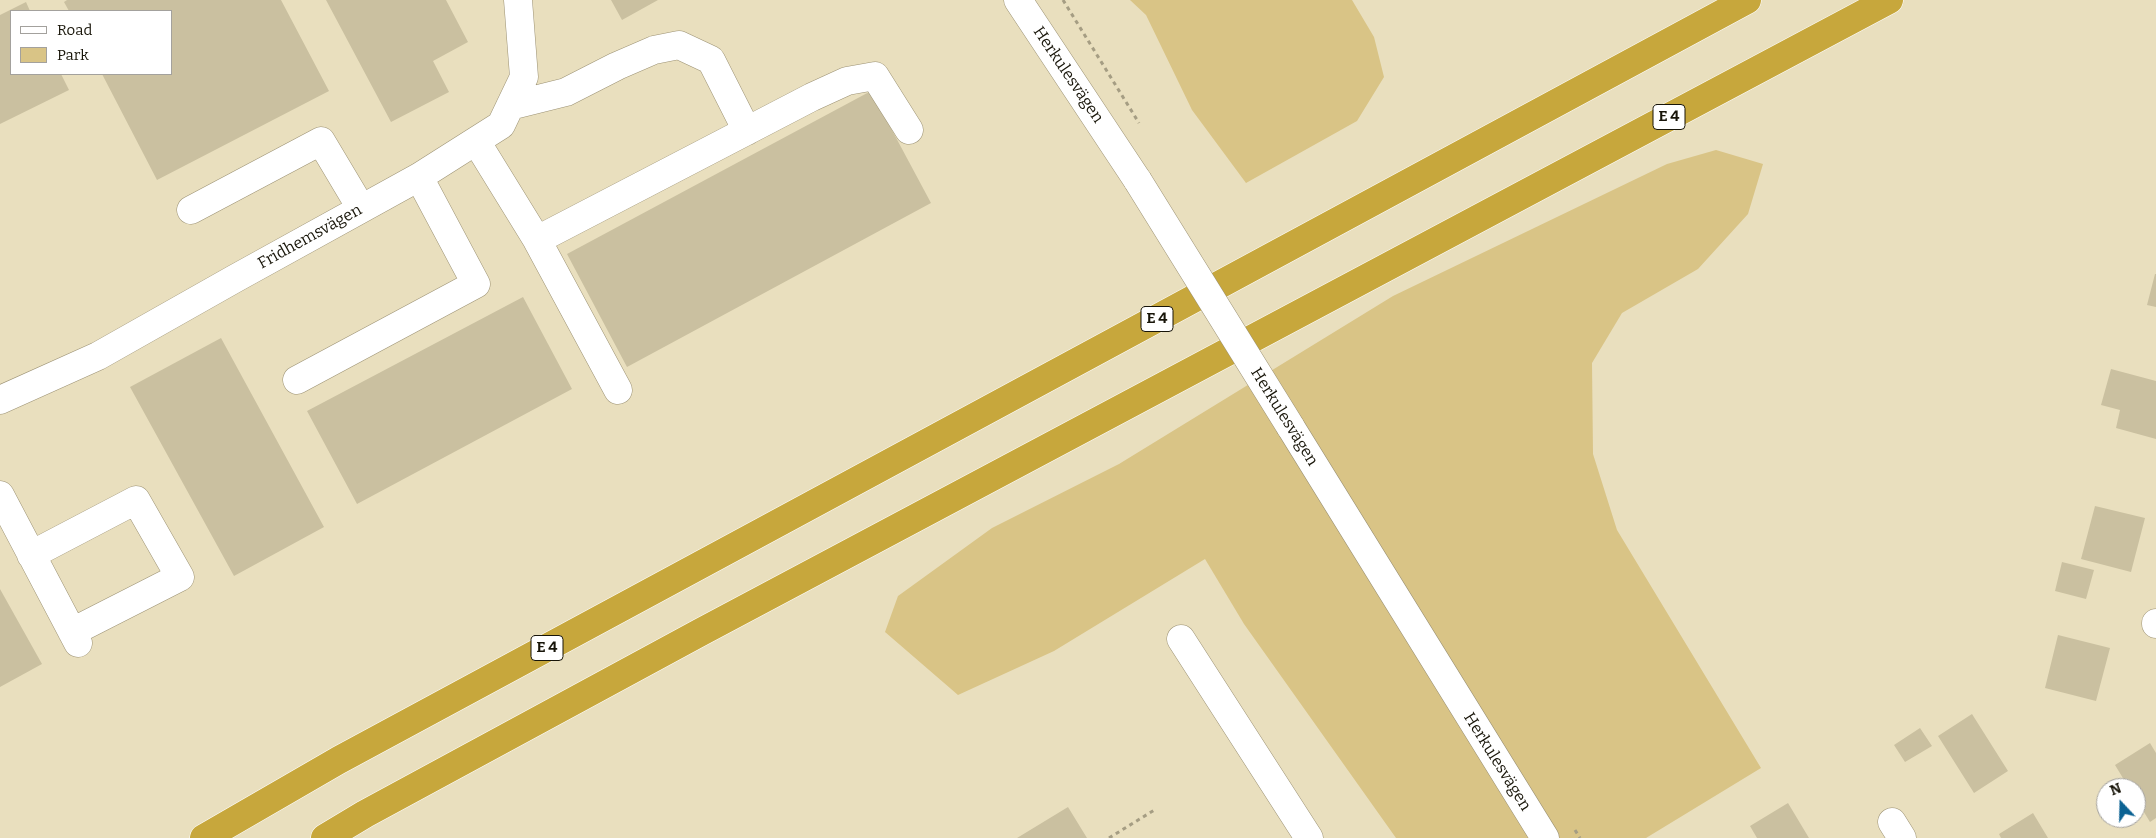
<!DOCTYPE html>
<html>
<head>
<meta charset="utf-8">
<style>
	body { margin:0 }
	#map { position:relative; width:2156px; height:838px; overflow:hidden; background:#e9dfbe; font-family:Bitter,serif }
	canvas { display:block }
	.legend { position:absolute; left:10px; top:10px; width:162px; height:65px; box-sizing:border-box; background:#fff; border:1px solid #a3a19d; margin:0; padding:6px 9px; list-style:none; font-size:15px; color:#181509 }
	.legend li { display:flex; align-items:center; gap:10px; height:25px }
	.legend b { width:25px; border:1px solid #a3a19d }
	.north { position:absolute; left:2096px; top:778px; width:50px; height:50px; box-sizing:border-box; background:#fff; border:1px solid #a3a19d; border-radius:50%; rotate:339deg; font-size:14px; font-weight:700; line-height:20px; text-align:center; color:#181509 }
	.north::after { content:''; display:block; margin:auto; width:18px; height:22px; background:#0b6293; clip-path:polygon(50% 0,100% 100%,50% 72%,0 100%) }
</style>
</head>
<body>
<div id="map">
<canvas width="2156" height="838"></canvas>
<ul class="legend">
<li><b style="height:6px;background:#fff"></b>Road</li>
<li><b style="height:14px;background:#d9c486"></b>Park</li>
</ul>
<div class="north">N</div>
</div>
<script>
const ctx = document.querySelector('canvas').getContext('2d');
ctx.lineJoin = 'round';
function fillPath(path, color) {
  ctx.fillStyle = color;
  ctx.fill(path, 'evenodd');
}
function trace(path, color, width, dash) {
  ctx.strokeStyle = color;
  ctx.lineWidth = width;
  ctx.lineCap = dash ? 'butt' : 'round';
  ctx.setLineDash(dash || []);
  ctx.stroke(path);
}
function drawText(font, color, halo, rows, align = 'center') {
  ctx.font = font + ' Bitter,serif';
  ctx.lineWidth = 5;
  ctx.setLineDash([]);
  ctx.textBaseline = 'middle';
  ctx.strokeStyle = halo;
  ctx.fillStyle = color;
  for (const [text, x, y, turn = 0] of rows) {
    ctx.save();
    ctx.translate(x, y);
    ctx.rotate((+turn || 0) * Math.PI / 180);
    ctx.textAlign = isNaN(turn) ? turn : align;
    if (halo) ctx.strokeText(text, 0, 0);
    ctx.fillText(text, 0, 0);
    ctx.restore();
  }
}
const green = new Path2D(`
	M 1130,0 L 1352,0 L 1374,37 L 1384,77 L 1357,121 L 1246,183 L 1192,110 L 1146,15 Z
	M 1716,150 L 1763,164 L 1748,214 L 1698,269 L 1622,313 L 1592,363 L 1593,454 L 1617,530 L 1761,768 L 1646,838 L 1396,838 L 1244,624 L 1205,559 L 1054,651 L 958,695 L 885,632 L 898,596 L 992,528 L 1119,464 L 1393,296 L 1667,164 Z`);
const building = new Path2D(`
	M 67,0 L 281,0 L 329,91 L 157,180 L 102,74 L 171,74 L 171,11 L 69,11 L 64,2 Z
	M 326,0 L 446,0 L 468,42 L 433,61 L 449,92 L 391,122 Z
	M 611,0 L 658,0 L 622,20 Z
	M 26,2 L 30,11 L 11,11 L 11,74 L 61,74 L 69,90 L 0,124 L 0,15 Z
	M 871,91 L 931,203 L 627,367 L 567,254 Z
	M 2155,274 L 2156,274 L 2156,307 L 2147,305 Z
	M 523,297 L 572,389 L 357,504 L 307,411 Z
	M 221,338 L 324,527 L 234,576 L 130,387 Z
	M 2111,369 L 2156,381 L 2156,439 L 2116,428 L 2120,410 L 2101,405 Z
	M 2095,506 L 2145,518 L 2131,572 L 2081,559 Z
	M 2062,562 L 2094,570 L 2086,599 L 2055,591 Z
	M 0,589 L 42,664 L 0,687 Z
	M 2058,635 L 2110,648 L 2096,701 L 2045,688 Z
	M 1972,714 L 2008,771 L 1974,793 L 1938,736 Z
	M 1920,728 L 1932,746 L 1905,762 L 1894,745 Z
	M 2150,743 L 2156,753 L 2156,818 L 2150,822 L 2136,799 L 2136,788 L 2129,788 L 2115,765 Z
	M 1788,803 L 1809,838 L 1757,838 L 1750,826 Z
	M 1068,807 L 1087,838 L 1017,838 Z
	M 2033,813 L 2048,838 L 2001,838 L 1999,834 Z`);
const path = new Path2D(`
	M 1063,0 L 1139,123
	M 1575,830 L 1580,838
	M 1109,838 L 1156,809`);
const minor = new Path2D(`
	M 1018,0 L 1138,181
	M 510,106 L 566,92 L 617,66 L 654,50 L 679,45 L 711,60 L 747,131
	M 476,141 L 537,240 L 812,97 L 847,81 L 875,76 L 909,130
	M 191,210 L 321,141 L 361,208
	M 537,240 L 618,390
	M 297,380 L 476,284 L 419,177
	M 0,400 L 98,356 L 236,278 L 419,177 L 501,125 L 524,77 L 518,0
	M 1290,426 L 1545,838
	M 0,495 L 78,643
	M 31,555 L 136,500 L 180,577 L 72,632
	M 2156,623 L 2156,624
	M 1181,639 L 1309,838
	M 1892,822 L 1902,838`);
const highway = new Path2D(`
	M 204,838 L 339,760 L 1747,0
	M 325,838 L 365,814 L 701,632 L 1889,0`);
const minorBridge = new Path2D(`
	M 1138,181 L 1290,426`);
const shields = [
	[1669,117,32],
	[1157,319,32],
	[547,648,32]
];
const shieldNames = [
	["E 4",1669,117],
	["E 4",1157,319],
	["E 4",547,648]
];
const streetNames = [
	["Herkulesvägen",1068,75,56],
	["Fridhemsvägen",310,237,-29],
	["Herkulesvägen",1284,417,58],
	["Herkulesvägen",1497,762,58]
];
fillPath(green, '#d9c486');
fillPath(building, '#cac0a0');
trace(minor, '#9c9274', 29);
trace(highway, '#fff', 29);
trace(path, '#a59d83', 3, [4, 4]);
trace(minor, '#fff', 28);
trace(highway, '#c7a73c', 28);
trace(minorBridge, '#9c9274', 29, []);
trace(minorBridge, '#fff', 28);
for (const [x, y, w] of shields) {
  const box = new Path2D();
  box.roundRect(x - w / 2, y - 12.5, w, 25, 4);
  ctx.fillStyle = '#fff';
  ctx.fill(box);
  trace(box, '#181509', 1);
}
drawText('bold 15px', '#181509', null, shieldNames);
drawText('16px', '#181509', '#fff', streetNames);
</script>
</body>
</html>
